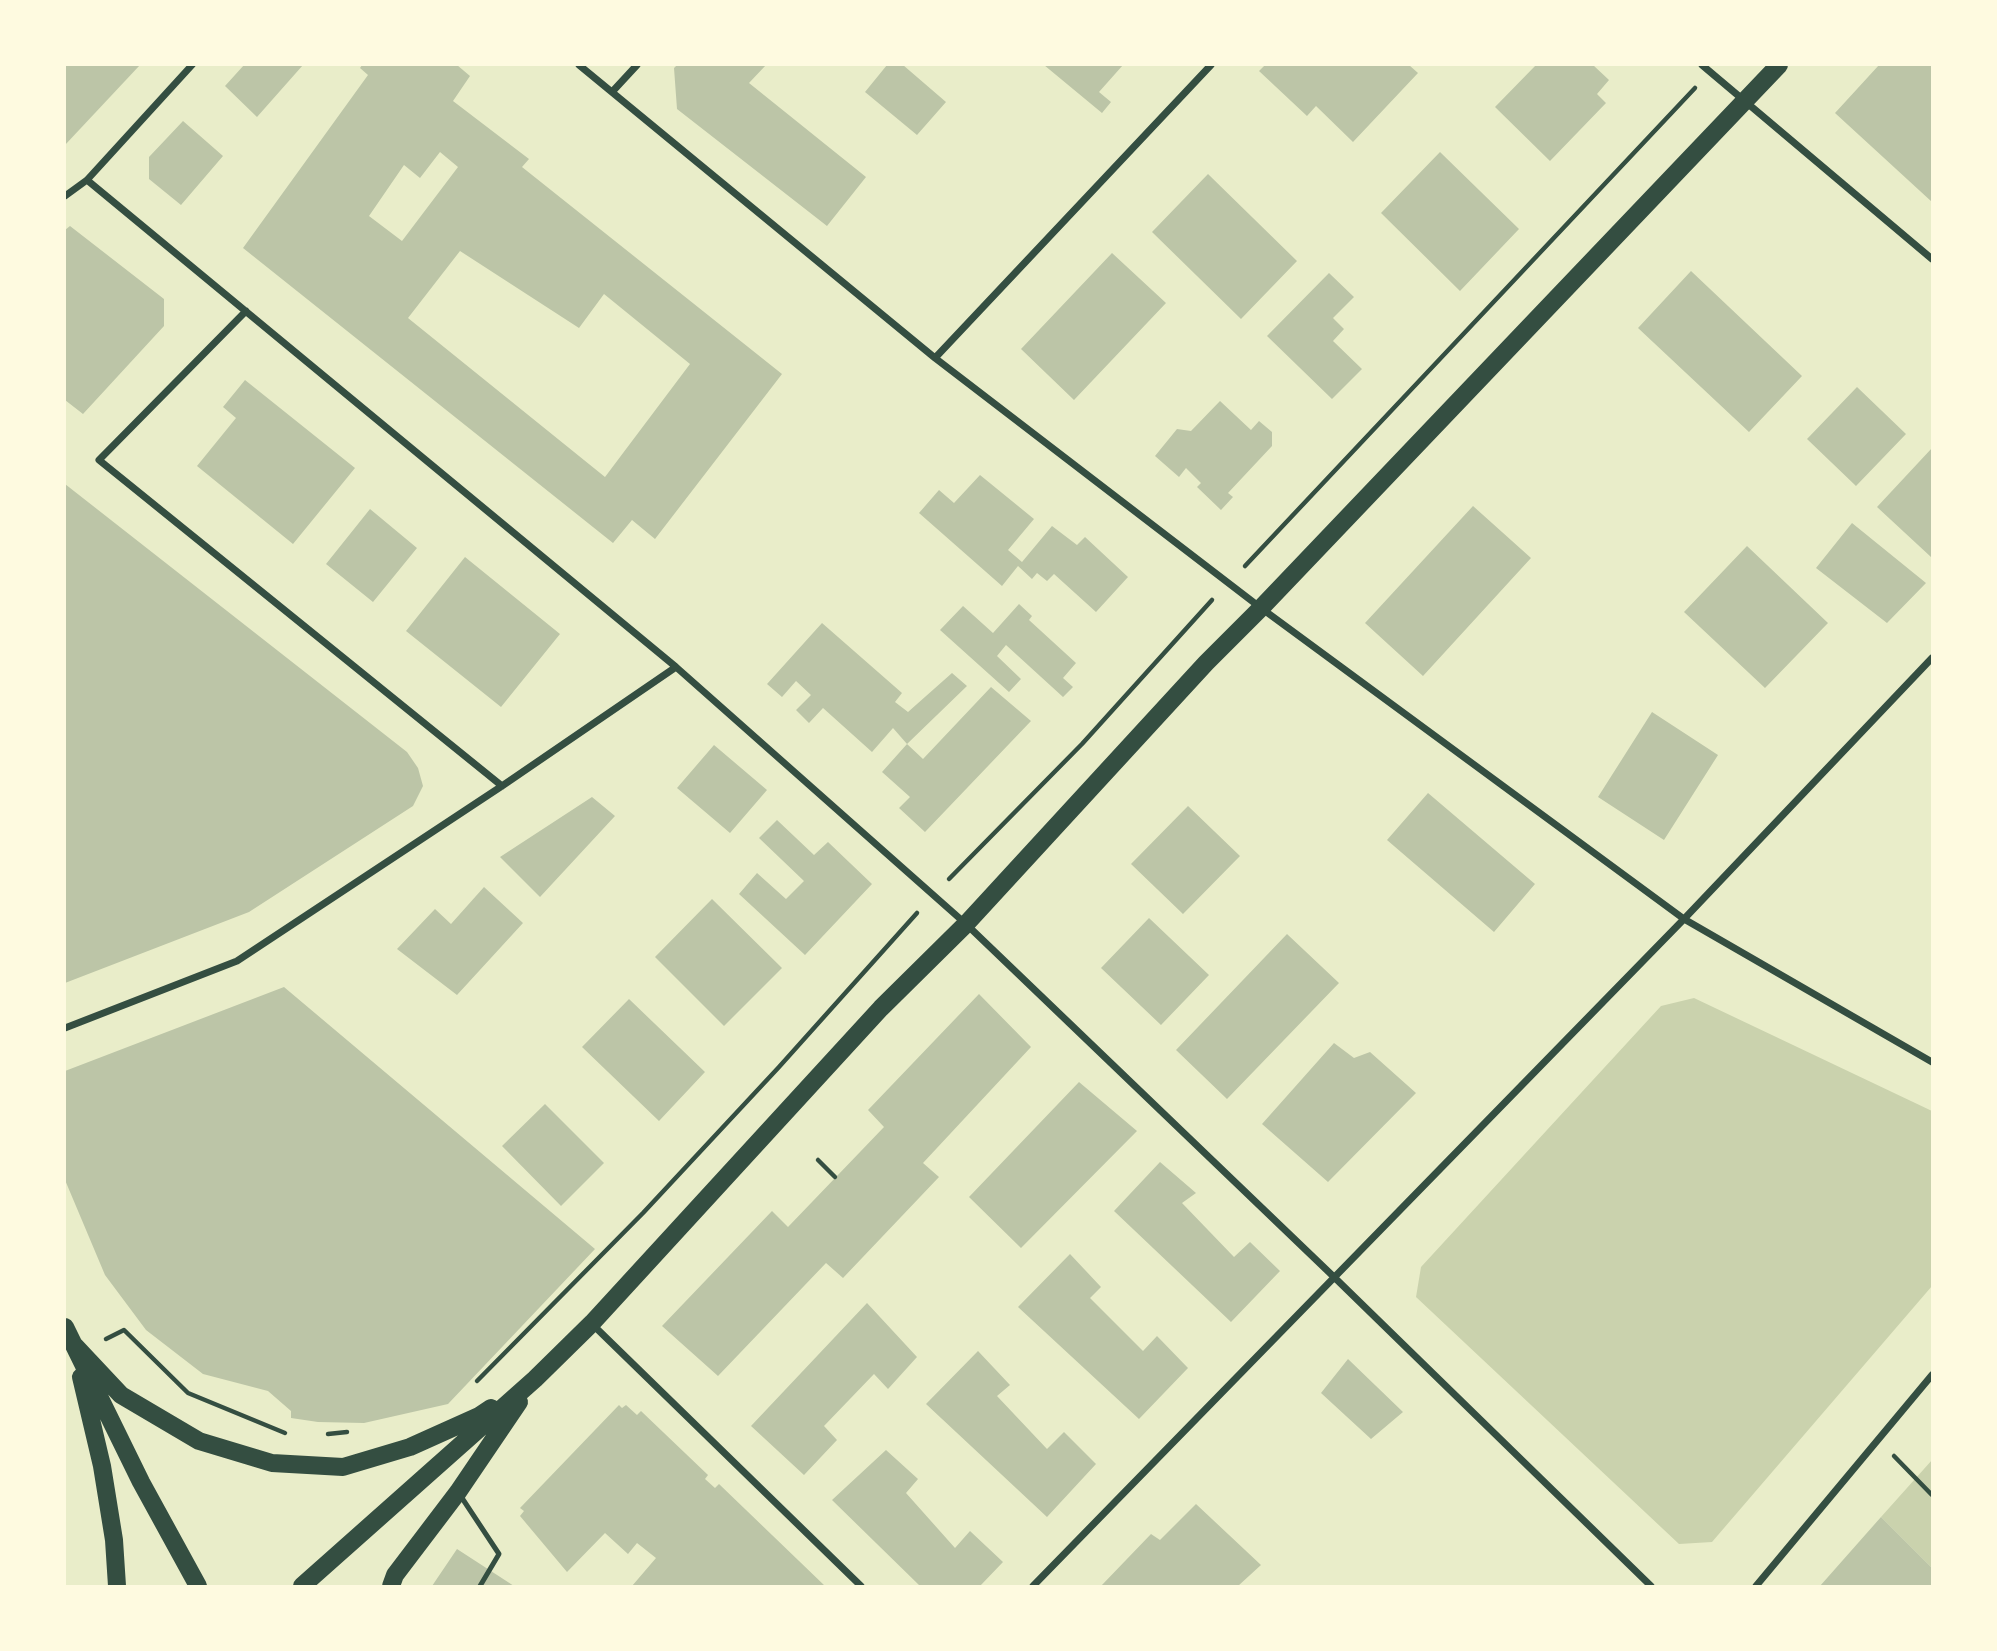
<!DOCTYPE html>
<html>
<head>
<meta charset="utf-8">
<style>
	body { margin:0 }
	#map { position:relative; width:1997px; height:1651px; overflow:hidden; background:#e9edc9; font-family:Lora,serif }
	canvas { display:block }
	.frame { position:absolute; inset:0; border:66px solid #fefae0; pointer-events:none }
</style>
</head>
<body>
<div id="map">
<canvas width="1997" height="1651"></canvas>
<div class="frame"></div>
</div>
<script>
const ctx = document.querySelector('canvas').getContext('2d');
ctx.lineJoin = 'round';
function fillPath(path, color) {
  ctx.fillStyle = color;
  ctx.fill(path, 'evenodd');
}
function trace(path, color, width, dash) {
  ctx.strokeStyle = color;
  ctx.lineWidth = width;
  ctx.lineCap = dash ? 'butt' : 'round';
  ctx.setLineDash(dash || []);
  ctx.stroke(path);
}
const green = new Path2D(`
	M 1694,998 L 1932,1111 L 1932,1286 L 1712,1542 L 1679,1544 L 1416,1297 L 1421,1267 L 1661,1006 Z
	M 1932,1460 L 1932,1568 L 1881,1517 Z`);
const building = new Path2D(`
	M 65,65 L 140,65 L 65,145 Z
	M 244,65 L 303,65 L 257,117 L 225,86 Z
	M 362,65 L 457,65 L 470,76 L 453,101 L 529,159 L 522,167 L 782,374 L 655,539 L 632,520 L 613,543 L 243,248 L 368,75 L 360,68 ZM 440,152 L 458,167 L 402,241 L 369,216 L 404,165 L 420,178 ZM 460,251 L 579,328 L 604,294 L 690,364 L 605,477 L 408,318 Z
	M 677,65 L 766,65 L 749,83 L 866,177 L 827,226 L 677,109 L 674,68 Z
	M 887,65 L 903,65 L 946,102 L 917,135 L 865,92 Z
	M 1044,65 L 1123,65 L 1099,92 L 1111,102 L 1102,113 Z
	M 1265,65 L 1409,65 L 1418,73 L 1353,142 L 1316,106 L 1307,116 L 1259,71 Z
	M 1536,65 L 1593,65 L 1609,80 L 1597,94 L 1606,103 L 1550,161 L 1495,107 Z
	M 1879,65 L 1932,65 L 1932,202 L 1835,113 Z
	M 183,121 L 223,156 L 181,205 L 149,179 L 149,157 Z
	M 1440,152 L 1519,229 L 1460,291 L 1381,213 Z
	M 1208,174 L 1297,261 L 1241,319 L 1152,232 Z
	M 70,226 L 164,299 L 164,326 L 83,414 L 65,400 L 65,230 Z
	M 1112,253 L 1166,303 L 1074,400 L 1021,349 Z
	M 1691,271 L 1802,376 L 1749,432 L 1638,328 Z
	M 1329,273 L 1354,297 L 1333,318 L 1344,329 L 1333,341 L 1362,369 L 1332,399 L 1267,336 Z
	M 245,380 L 355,468 L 293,544 L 197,466 L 236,418 L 223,407 Z
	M 1857,387 L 1906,434 L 1856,486 L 1807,439 Z
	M 1220,401 L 1251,430 L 1259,421 L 1272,432 L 1272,446 L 1228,493 L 1233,497 L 1221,510 L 1197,487 L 1201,483 L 1186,468 L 1179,477 L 1155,456 L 1177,429 L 1191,431 Z
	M 1932,448 L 1932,555 L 1931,557 L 1877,507 Z
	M 980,475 L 1034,519 L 1008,550 L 1022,562 L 1052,526 L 1077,545 L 1085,537 L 1128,577 L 1096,612 L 1054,574 L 1047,581 L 1037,573 L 1032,579 L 1018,566 L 1002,586 L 919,513 L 939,490 L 954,503 Z
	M 65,484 L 407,752 L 418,768 L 423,786 L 413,806 L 249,912 L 65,983 Z
	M 1473,506 L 1531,558 L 1423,676 L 1365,623 Z
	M 370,509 L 417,548 L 373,602 L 326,564 Z
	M 1852,523 L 1926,583 L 1887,623 L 1816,568 Z
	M 1747,546 L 1828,623 L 1765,688 L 1684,612 Z
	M 465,557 L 560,634 L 501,707 L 406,631 Z
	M 1019,604 L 1032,616 L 1029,620 L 1076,663 L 1063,678 L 1073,687 L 1063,697 L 1006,645 L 997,656 L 1021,679 L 1009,692 L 940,630 L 963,606 L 993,633 Z
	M 822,623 L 902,693 L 895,702 L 908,712 L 952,673 L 967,686 L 907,744 L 893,728 L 872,752 L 823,708 L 809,723 L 796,710 L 811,695 L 796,681 L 782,697 L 767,684 Z
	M 991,687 L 1031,721 L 925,832 L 899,808 L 910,797 L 882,772 L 907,744 L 923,759 Z
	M 1652,712 L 1718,755 L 1664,840 L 1598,797 Z
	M 714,745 L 767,790 L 730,833 L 677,788 Z
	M 1428,793 L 1535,884 L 1494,932 L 1387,840 Z
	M 592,797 L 615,816 L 540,897 L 500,857 Z
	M 1188,806 L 1240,856 L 1183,914 L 1131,864 Z
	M 777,820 L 814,855 L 828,842 L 872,884 L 805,955 L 739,894 L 757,873 L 786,899 L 804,881 L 759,838 Z
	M 484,887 L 523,923 L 457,995 L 397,949 L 435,909 L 451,924 Z
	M 712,899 L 782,968 L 724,1026 L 655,957 Z
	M 1149,918 L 1209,975 L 1161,1025 L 1101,968 Z
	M 1287,934 L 1339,983 L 1227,1099 L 1176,1050 Z
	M 284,987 L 595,1249 L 448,1404 L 364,1423 L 318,1422 L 291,1418 L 291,1411 L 268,1391 L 203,1374 L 146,1330 L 105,1275 L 65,1180 L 65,1071 Z
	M 979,994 L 1031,1047 L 923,1163 L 939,1177 L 843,1278 L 826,1263 L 718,1376 L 662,1326 L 772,1211 L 788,1227 L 884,1127 L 868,1110 Z
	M 629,999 L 705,1072 L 659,1121 L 582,1047 Z
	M 1334,1043 L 1354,1058 L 1370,1052 L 1416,1093 L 1328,1182 L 1262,1124 Z
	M 1079,1082 L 1137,1131 L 1021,1248 L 969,1197 Z
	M 545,1104 L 604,1163 L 561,1206 L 502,1146 Z
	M 1160,1162 L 1196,1193 L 1182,1203 L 1234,1257 L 1250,1242 L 1280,1271 L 1231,1322 L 1114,1211 Z
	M 1070,1254 L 1101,1287 L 1090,1298 L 1143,1351 L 1157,1336 L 1188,1368 L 1139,1419 L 1018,1307 Z
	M 867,1303 L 917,1357 L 888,1389 L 874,1374 L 824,1426 L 837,1440 L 804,1475 L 751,1426 Z
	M 978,1351 L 1010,1385 L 997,1396 L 1047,1449 L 1064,1432 L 1096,1464 L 1047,1517 L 926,1404 Z
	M 1348,1359 L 1403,1412 L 1371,1439 L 1321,1393 Z
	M 619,1405 L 622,1408 L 626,1405 L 637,1415 L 641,1411 L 708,1475 L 705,1479 L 715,1488 L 719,1484 L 825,1586 L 632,1586 L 656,1558 L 637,1543 L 628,1554 L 605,1533 L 567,1572 L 520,1516 L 524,1511 L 520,1508 Z
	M 886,1450 L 918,1479 L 906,1493 L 955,1548 L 970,1531 L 1003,1562 L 980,1586 L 920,1586 L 832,1500 Z
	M 1196,1504 L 1261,1565 L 1238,1586 L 1101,1586 L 1151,1534 L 1160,1540 Z
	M 1881,1517 L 1932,1568 L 1932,1586 L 1820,1586 Z
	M 457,1549 L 514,1586 L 432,1586 Z`);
const path = new Path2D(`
	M 1245,566 L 1695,88
	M 949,879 L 1082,744 L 1212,600
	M 818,1160 L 835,1177
	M 106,1339 L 124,1330 L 188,1393 L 285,1433
	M 477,1381 L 643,1213 L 779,1067 L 917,913
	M 328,1434 L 347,1432
	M 1894,1456 L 1932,1495`);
const service = new Path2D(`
	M 460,1495 L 499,1554 L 480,1586`);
const minor = new Path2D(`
	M 579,65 L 935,358 L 1261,608 L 1684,919 L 1932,1062
	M 1702,65 L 1932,259
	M 612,92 L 637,65
	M 87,180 L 676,667 L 966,924 L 1334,1277 L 1651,1586
	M 65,196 L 87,180 L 192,65
	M 246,311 L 99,460 L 502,786
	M 935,358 L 1211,65
	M 65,1028 L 237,961 L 502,786 L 676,667
	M 592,1324 L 861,1586
	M 1033,1586 L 1684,919 L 1932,658
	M 1756,1586 L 1932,1375`);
const primary = new Path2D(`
	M 65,1327 L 141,1482 L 198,1586
	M 75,1346 L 121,1395 L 199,1441 L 272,1463 L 343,1467 L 410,1447 L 479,1416 L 491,1408
	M 81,1377 L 102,1466 L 114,1540 L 117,1586
	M 302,1586 L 535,1379 L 592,1323 L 881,1008 L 966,924 L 1206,663 L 1261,608 L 1779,65
	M 391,1586 L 395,1575 L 458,1492 L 519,1402`);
fillPath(green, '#cad2ad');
fillPath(building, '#bcc5a7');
trace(path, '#344e41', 4.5);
trace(service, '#344e41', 5);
trace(minor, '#344e41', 7);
trace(primary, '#344e41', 18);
</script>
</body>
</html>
